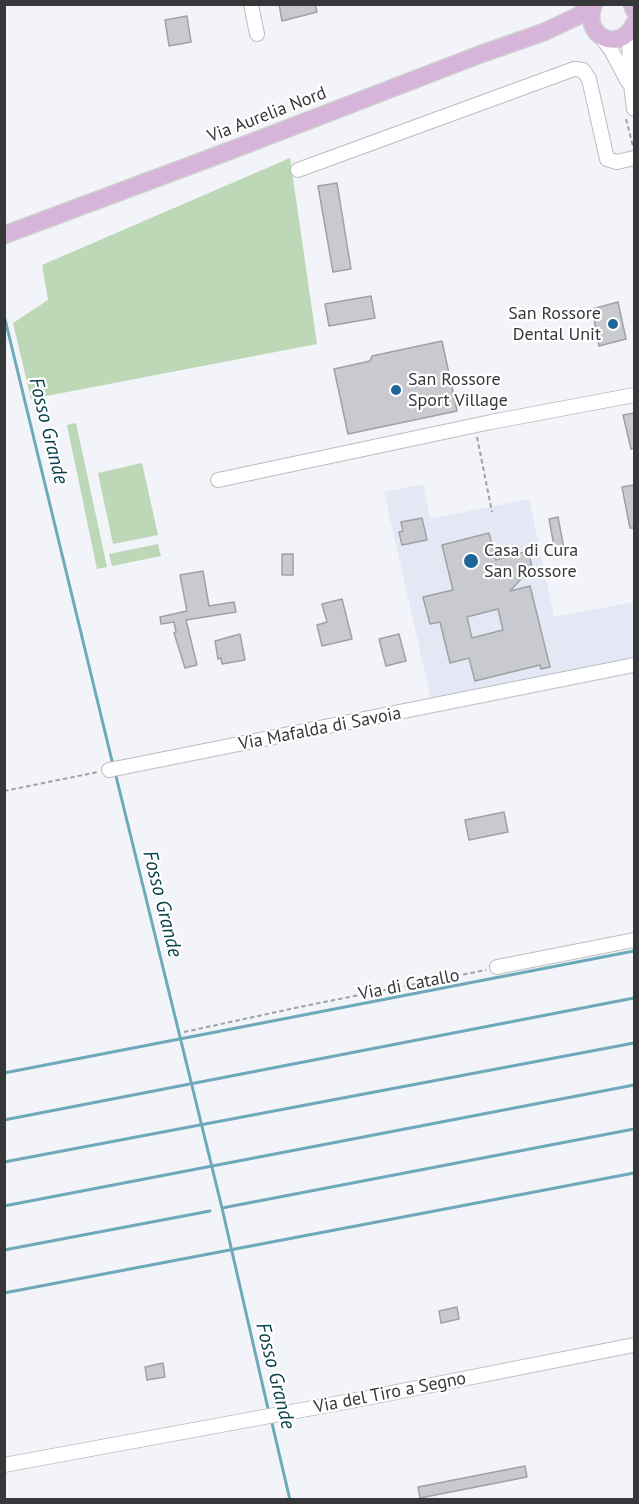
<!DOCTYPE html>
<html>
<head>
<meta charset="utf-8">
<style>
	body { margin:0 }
	#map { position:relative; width:639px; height:1504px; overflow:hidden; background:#f2f4f9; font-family:"PT Sans",sans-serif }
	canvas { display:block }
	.frame { position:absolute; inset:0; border:6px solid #363738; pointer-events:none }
</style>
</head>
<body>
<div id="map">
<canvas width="639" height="1504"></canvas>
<div class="frame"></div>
</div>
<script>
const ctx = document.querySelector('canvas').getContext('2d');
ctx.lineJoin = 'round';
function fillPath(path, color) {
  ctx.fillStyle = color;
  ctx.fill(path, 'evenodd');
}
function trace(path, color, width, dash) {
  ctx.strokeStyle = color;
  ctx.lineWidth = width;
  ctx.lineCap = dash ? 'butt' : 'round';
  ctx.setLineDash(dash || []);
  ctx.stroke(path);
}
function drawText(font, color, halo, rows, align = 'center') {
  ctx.font = font + ' "PT Sans",sans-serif';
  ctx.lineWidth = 4.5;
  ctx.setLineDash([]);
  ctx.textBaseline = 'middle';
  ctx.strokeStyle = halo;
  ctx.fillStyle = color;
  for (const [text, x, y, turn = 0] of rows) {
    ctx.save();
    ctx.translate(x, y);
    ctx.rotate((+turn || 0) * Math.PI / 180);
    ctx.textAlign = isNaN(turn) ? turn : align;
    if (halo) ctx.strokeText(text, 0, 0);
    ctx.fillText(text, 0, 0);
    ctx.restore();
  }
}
const built = new Path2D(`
	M 423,484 L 430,519 L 529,499 L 554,617 L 634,602 L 634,658 L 431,699 L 384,492 Z`);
const green = new Path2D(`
	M 290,158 L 317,344 L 31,399 L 13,323 L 48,300 L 42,265 Z
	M 76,423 L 107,567 L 97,569 L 67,425 Z
	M 142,463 L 158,535 L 113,544 L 98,473 Z
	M 158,544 L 161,556 L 112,566 L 109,554 Z`);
const stream = new Path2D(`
	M 4,315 L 113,765
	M 115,772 L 222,1208 L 269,1413
	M 4,1073 L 634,951
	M 4,1120 L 634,998
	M 4,1162 L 634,1043
	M 4,1206 L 634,1085
	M 222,1208 L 634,1129
	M 4,1250 L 210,1211
	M 4,1293 L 634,1173
	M 271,1419 L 290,1500`);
const building = new Path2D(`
	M 279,4 L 315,4 L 317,12 L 282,21 Z
	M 187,16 L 191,42 L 169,46 L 165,20 Z
	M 337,183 L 351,269 L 333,272 L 318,186 Z
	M 371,296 L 375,318 L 329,326 L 325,304 Z
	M 618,302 L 626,339 L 599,346 L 592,309 Z
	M 442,341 L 457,411 L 348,434 L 334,369 L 370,361 L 372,356 Z
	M 634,413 L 634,448 L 631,449 L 623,415 Z
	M 634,485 L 634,528 L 630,528 L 622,487 Z
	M 558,517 L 564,549 L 555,551 L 549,519 Z
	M 422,518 L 427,540 L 402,545 L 399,532 L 403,531 L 401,522 Z
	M 489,533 L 496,560 L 528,551 L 532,567 L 510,591 L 530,586 L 550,667 L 541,669 L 540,665 L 475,681 L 469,658 L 450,663 L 440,622 L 430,624 L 423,597 L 453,590 L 442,545 ZM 498,609 L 503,630 L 472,638 L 467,617 Z
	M 282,554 L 293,554 L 293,575 L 282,575 Z
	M 203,571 L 209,606 L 234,602 L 236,612 L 186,620 L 197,665 L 185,668 L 174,633 L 176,632 L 174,622 L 161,624 L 160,617 L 187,611 L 180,575 Z
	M 342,599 L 352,639 L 322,646 L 317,625 L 327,622 L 322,604 Z
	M 240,634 L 245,660 L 222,664 L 221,658 L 218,659 L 215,641 Z
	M 399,634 L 406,661 L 386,666 L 379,639 Z
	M 504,812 L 508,832 L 469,840 L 465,820 Z
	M 457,1307 L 459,1319 L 441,1323 L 439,1311 Z
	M 163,1363 L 165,1377 L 147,1380 L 145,1367 Z
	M 525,1466 L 527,1477 L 420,1498 L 418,1487 Z`);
const path = new Path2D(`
	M 626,119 L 633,146
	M 477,437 L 492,512
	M 4,791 L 98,772
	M 184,1032 L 309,1005 L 486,970`);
const minor = new Path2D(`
	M 251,4 L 257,34
	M 630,32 L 629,69 L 634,109
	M 600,36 L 611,50 L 628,82
	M 298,170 L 574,69 L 583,70 L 589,79 L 607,159 L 617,162 L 634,158
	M 218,480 L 491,422 L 634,395
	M 109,770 L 634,665
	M 497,967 L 634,940
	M 4,1465 L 356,1400 L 634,1345`);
const major = new Path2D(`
	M 594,4 C 580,36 620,55 634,24
	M 632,4 L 634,10
	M 4,235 L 237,148 L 481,54 L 544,32 L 578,16 L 593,5`);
const markers = [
	[613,324,6,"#1e6599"],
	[396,390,6,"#1e6599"],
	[471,561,8,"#1e6599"]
];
const streetNames = [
	["Via Aurelia Nord",267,115,-21],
	["Via Mafalda di Savoia",320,729,-11],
	["Via di Catallo",409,985,-11],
	["Via del Tiro a Segno",390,1393,-11]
];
const poiNames = [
	["San Rossore",601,314,"right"],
	["Dental Unit",601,335,"right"],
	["San Rossore",408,380],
	["Sport Village",408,401],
	["Casa di Cura",484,551],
	["San Rossore",484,572]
];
const waterNames = [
	["Fosso Grande",48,431,76],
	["Fosso Grande",162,904,76],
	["Fosso Grande",275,1376,76]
];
fillPath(built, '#e4e8f4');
fillPath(green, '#bcd8b6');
trace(stream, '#6da9b8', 3);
fillPath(building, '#c9cacf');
trace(building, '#9fa1a5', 1.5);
trace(minor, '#bbbdc1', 16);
trace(major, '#cfcfcf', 19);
trace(path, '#a0a1a4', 2, [4.5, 3]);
trace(minor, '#fff', 14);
trace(major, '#d7b4da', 16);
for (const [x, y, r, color] of markers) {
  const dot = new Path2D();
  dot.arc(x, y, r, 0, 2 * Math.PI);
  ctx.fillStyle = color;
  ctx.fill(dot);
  trace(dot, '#fff', 2);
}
drawText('18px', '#363738', '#fff', streetNames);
drawText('18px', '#363738', '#fff', poiNames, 'left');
drawText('italic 20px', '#0a424e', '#fff', waterNames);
</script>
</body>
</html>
